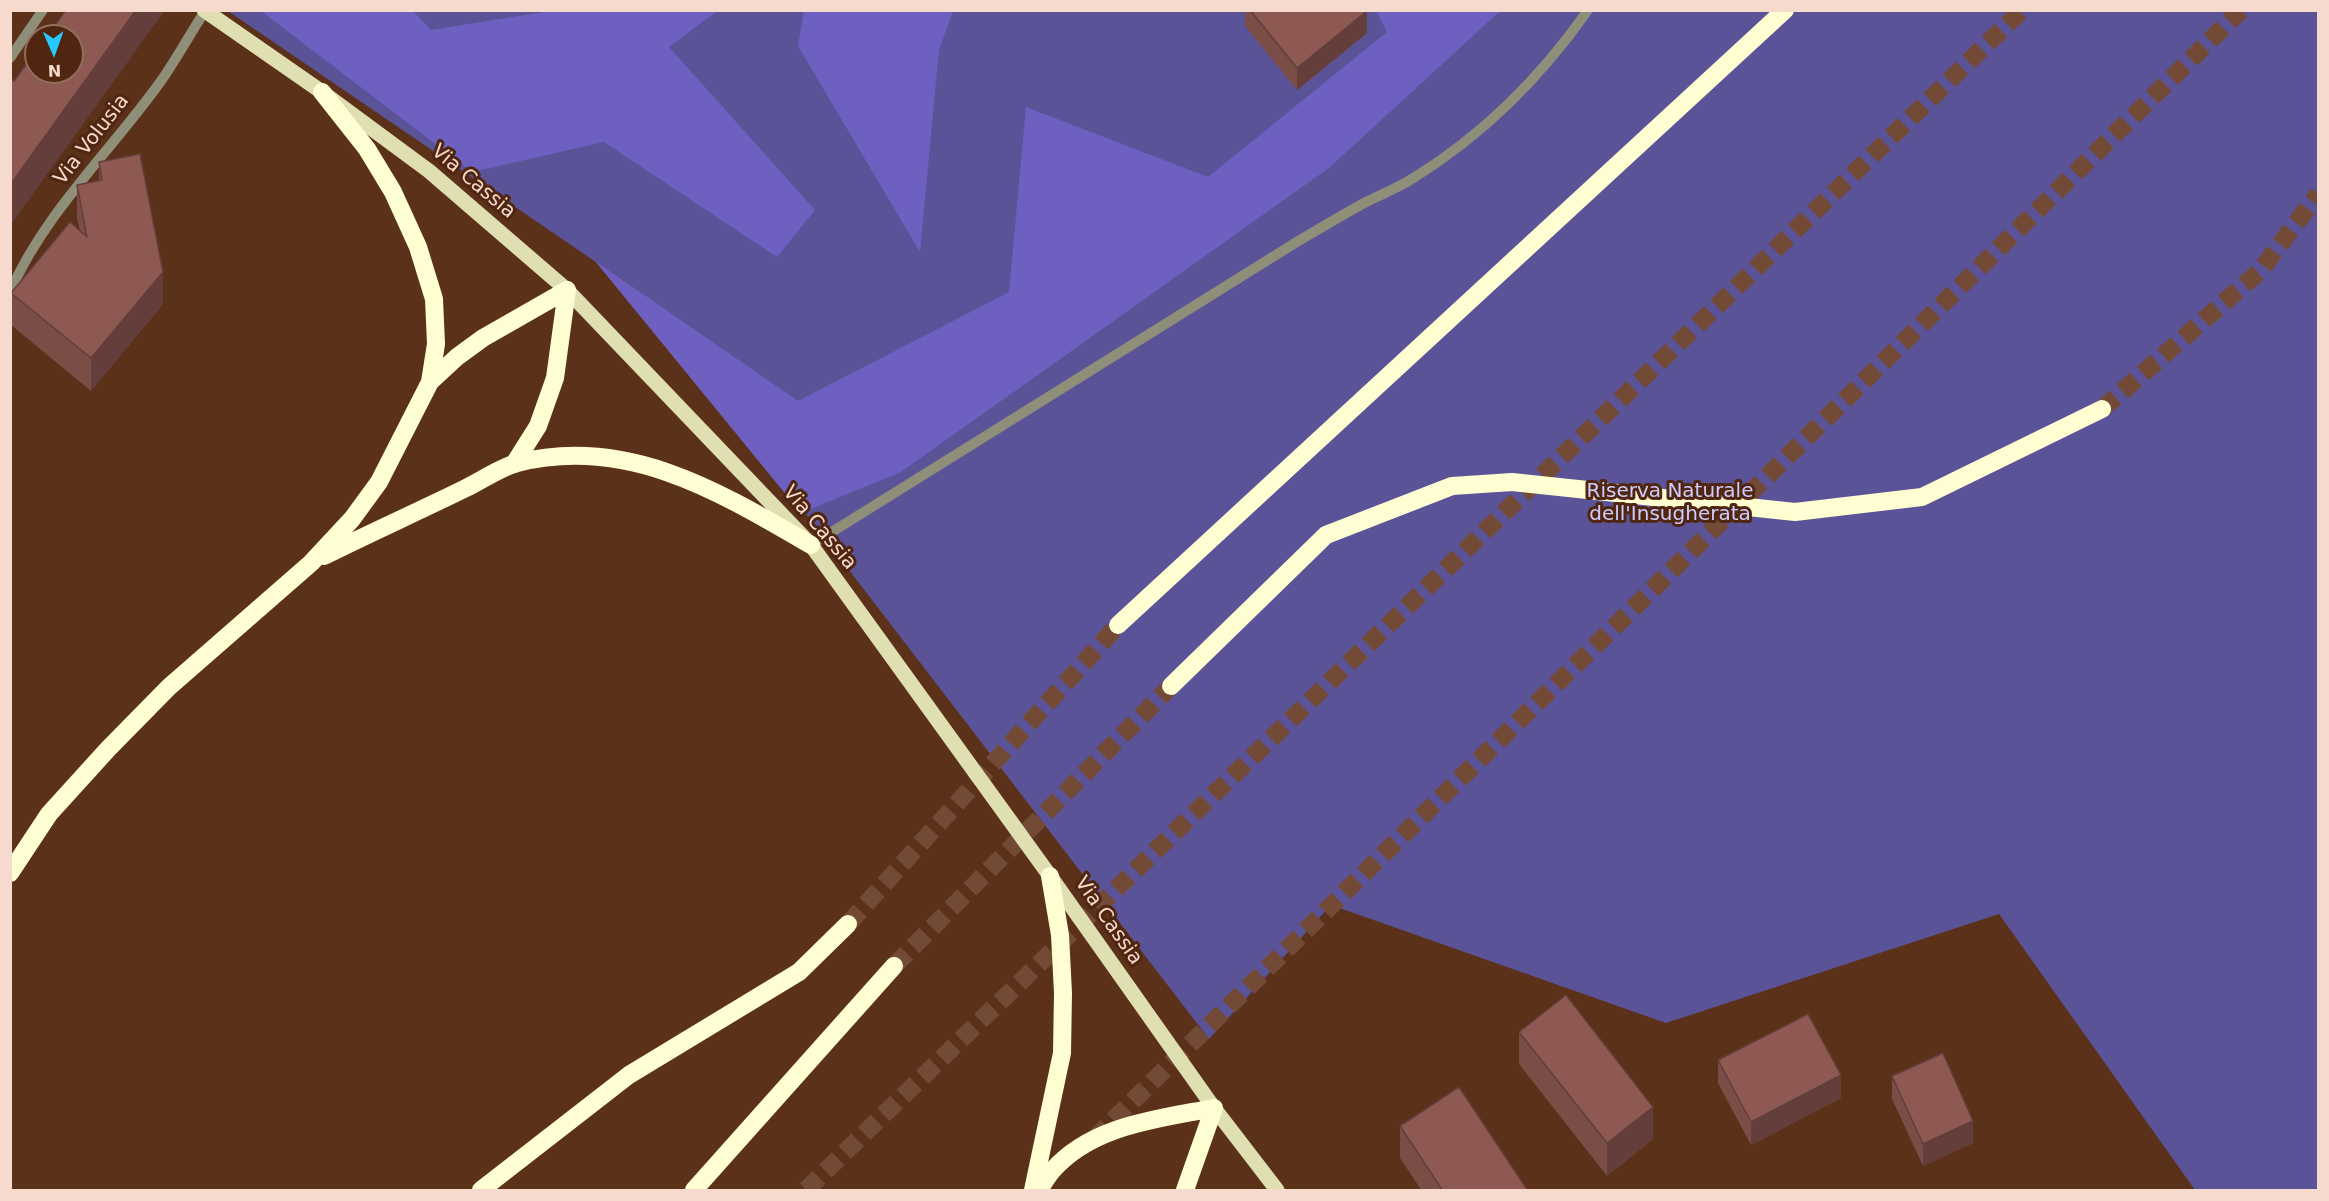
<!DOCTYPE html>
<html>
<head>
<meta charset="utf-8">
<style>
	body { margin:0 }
	#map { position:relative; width:2329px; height:1201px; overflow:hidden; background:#5c311a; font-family:"DejaVu Sans",sans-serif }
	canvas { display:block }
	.frame { position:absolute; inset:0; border:12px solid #f5dacd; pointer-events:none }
	.north { position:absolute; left:24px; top:24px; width:60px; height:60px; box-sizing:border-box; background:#502610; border:2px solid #926e5c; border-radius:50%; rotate:178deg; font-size:16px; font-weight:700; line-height:24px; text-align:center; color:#f5dacd }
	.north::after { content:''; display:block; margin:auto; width:21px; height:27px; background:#25c9fe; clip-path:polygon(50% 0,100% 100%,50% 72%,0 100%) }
</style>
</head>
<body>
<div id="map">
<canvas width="2329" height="1201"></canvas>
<div class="frame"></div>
<div class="north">N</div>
</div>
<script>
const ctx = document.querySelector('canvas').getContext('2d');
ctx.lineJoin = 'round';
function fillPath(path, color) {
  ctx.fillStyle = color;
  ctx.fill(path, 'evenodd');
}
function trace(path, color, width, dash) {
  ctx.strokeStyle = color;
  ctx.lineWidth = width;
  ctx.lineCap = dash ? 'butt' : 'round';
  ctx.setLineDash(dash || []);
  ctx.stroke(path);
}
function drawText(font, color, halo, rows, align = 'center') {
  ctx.font = font + ' "DejaVu Sans",sans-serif';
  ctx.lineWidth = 6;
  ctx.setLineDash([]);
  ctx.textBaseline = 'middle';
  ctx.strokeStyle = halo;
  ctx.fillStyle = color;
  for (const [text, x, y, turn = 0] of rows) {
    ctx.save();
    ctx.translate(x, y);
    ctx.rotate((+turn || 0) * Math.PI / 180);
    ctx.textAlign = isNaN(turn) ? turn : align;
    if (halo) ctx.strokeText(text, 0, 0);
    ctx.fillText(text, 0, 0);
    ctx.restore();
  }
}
const green = new Path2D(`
	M 228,11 L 2318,11 L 2318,1190 L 2195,1190 L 1999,914 L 1666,1023 L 1331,905 L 1209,1039 L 631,286 Z`);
const forest = new Path2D(`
	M 261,11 L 413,11 L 431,30 L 550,11 L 717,11 L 669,47 L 815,210 L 777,257 L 604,142 L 472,172 Z
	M 804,11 L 953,11 L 939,50 L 920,252 L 798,46 Z
	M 1376,11 L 1500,11 L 1329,168 L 901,472 L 801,513 L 595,261 L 798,401 L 1009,292 L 1026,107 L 1208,177 L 1387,32 Z`);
const highwayTunnel = new Path2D(`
	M 2102,409 L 2260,271 L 2318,194
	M 848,924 L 1118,625
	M 894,966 L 1171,686
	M 1094,1139 L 2241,10
	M 806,1190 L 2022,10`);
const minor = new Path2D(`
	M 10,58 L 43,10
	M 10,292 C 45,212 111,151 161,81 C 177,58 190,34 205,11
	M 811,545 L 1295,243 C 1319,229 1342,215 1366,202 C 1382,194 1400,187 1415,177 C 1484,134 1541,77 1588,10`);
const major = new Path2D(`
	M 204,10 L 322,92 L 429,171 L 567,290 L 811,545 L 1050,876 L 1214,1108 L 1277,1190`);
const highway = new Path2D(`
	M 430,382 L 457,357 L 483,338 L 567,290
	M 514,464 L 538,426 L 555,378 L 567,290
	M 324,556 C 370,533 417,512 464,489 C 481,481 499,468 517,463 C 627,435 720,492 811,545
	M 1118,625 L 1785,10
	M 1171,686 L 1326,535 L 1452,486 L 1512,482 L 1795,512 L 1922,497 L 2102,409
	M 10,873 L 49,814 L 108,749 L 169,687 L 311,563 L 352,519 L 379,482 L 430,382 L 436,344 L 434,299 L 418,247 L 393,192 L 367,149 L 322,92
	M 481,1190 L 629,1075 L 799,972 L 848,924
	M 694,1190 L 894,966
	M 1033,1190 L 1062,1053 L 1063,993 L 1060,935 L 1050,876
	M 1039,1190 C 1043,1184 1047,1177 1052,1171 C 1092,1125 1158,1119 1214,1108
	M 1185,1190 L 1214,1108`);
const wall = new Path2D(`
	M 1245,10 L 1367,11 L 1367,33 L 1297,90 L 1245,26 Z
	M 99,162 L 163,304 L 91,391 L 11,325 L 11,293 L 80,231 L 77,218 L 77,185 L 99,181 Z
	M 1519,1032 L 1653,1139 L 1607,1176 L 1519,1064 Z
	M 1718,1060 L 1841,1098 L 1751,1145 L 1718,1083 Z
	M 1892,1076 L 1973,1143 L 1923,1166 L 1892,1099 Z
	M 1400,1126 L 1528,1191 L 1422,1191 L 1400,1158 Z`);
const shadedWall = new Path2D(`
	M 136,10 L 165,10 L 10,226 L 10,185 Z
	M 1367,11 L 1367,33 L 1297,90 L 1297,68 Z
	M 163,272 L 163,304 L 91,391 L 91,358 Z
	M 1841,1075 L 1841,1098 L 1751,1145 L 1751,1122 Z
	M 1653,1107 L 1653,1139 L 1607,1176 L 1607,1143 Z
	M 1973,1121 L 1973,1143 L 1923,1166 L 1923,1144 Z`);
const building = new Path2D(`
	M 66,10 L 136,10 L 10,185 L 10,79 L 14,81 L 36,51 L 36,72 L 72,72 L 72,36 L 47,36 Z
	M 1250,10 L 1367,10 L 1367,11 L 1297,68 Z
	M 140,154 L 163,272 L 91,358 L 11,293 L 70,222 L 87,237 L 77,185 L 102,180 L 99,162 Z
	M 1566,995 L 1653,1107 L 1607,1143 L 1519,1032 Z
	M 1808,1014 L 1841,1075 L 1751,1122 L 1718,1060 Z
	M 1943,1053 L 1973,1121 L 1923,1144 L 1892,1076 Z
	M 1459,1087 L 1528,1191 L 1443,1191 L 1400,1126 Z`);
const streetNames = [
	["Via Volusia",92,140,-52],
	["Via Cassia",473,182,40],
	["Via Cassia",819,528,50],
	["Via Cassia",1108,921,55]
];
const parkNames = [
	["Riserva Naturale",1670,492],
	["dell'Insugherata",1670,515]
];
fillPath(green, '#5b5398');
fillPath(forest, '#6e60c1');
trace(highwayTunnel, '#734a35', 18, [18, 9]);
trace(minor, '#8f8f79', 10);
trace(major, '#e0dfb1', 15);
trace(highway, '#fefed2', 18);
fillPath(wall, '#7a4d47');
fillPath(shadedWall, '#633e3a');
fillPath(building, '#8e5953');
trace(building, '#633e3a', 1.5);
drawText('20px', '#f5dacd', '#502610', streetNames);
drawText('20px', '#ceccff', '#502610', parkNames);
</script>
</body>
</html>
